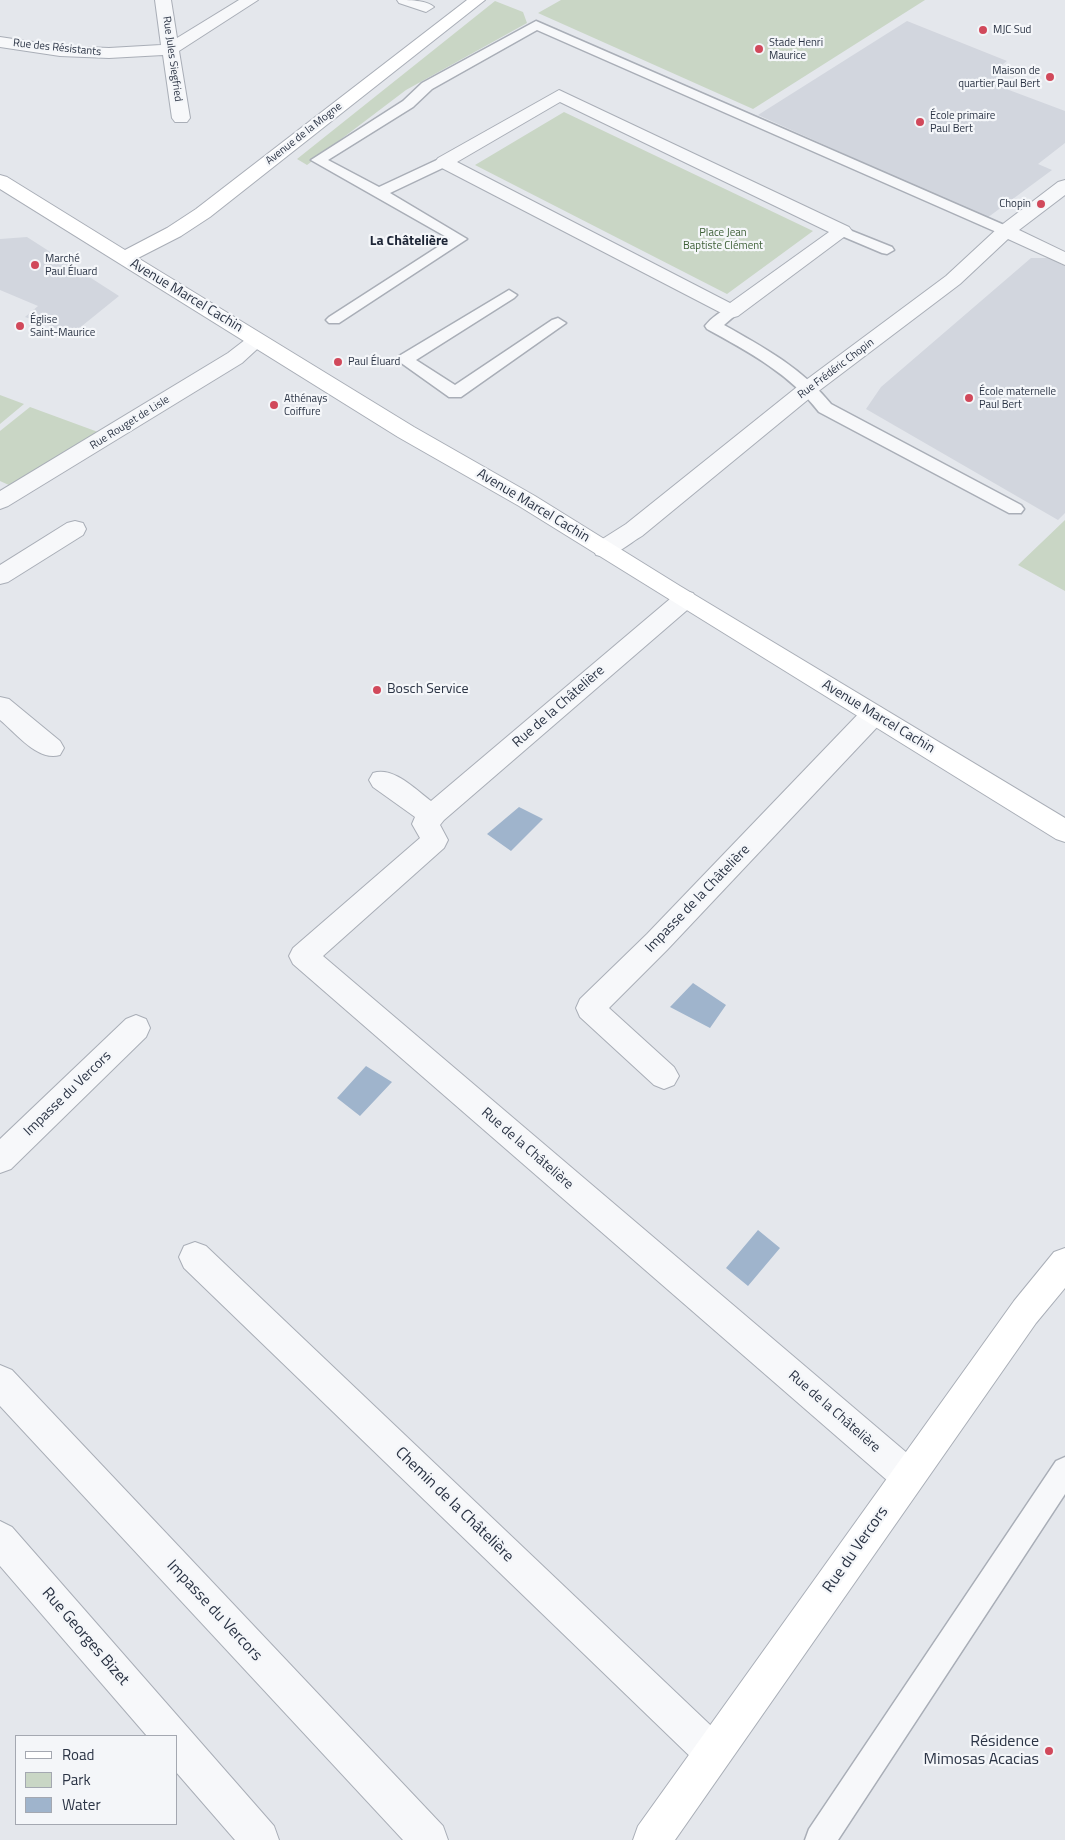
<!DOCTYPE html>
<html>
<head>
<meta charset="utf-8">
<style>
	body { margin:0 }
	#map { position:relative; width:1065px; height:1840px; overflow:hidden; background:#e4e7ec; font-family:"Titillium Web",sans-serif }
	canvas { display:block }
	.legend { position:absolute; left:15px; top:1735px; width:162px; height:90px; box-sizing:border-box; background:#f4f6f9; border:1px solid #a4a8b1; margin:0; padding:6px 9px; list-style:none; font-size:15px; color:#2b3445 }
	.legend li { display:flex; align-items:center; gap:10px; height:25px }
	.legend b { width:25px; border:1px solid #a4a8b1 }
</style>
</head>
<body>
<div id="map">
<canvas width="1065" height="1840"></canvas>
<ul class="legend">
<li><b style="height:6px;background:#fff"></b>Road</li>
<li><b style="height:14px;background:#c9d6c5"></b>Park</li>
<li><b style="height:14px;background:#9fb4cc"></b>Water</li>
</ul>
</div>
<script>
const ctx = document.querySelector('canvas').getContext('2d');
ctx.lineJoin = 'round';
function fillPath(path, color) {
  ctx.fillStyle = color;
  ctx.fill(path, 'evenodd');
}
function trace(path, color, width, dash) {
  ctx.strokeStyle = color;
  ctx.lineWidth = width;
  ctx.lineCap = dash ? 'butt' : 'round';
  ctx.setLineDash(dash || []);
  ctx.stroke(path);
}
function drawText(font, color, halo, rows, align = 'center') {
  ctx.font = font + ' "Titillium Web",sans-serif';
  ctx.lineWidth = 4.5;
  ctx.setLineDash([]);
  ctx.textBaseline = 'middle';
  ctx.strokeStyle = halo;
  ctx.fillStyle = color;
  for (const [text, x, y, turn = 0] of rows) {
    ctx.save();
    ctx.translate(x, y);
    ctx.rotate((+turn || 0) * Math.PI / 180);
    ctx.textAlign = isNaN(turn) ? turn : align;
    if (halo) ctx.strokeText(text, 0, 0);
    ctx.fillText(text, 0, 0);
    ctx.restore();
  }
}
const built = new Path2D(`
	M 907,21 L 1007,61 L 1003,64 L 993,84 L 1065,111 L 1065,143 L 1038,164 L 1052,170 L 987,218 L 758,115 Z
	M 27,237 L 119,296 L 72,334 L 25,317 L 38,306 L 0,290 L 0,239 Z
	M 1031,258 L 1049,258 L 1065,266 L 1065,513 L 1058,520 L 866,409 L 881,387 Z`);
const green = new Path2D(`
	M 561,0 L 925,0 L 753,109 L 538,13 Z
	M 495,1 L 523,12 L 527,23 L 406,90 L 307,165 L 297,159 Z
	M 564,112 L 813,231 L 727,294 L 475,165 Z
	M 0,395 L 24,404 L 0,424 Z
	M 30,407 L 98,432 L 11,486 L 0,481 L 0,431 Z
	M 1065,520 L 1065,591 L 1018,565 Z`);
const water = new Path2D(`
	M 519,807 L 543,819 L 511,851 L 487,834 Z
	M 693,983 L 726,1005 L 710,1028 L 670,1007 Z
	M 366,1066 L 392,1082 L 360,1116 L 337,1098 Z
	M 758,1230 L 780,1248 L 748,1286 L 726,1268 Z`);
const lane = new Path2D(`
	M 536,21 L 1011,228 L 1013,231 L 1011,234 L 1001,234 L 537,30 L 432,89 L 413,107 L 328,160 L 379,187 L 439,159 L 449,159 L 451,162 L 449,165 L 390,193 L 467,239 L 339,323 L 329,323 L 326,320 L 329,317 L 450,239 L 311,160 L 403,101 L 422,83 Z
	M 842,227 L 892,247 L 894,250 L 887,254 L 882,253 L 837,234 L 835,231 L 837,228 Z
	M 509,290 L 517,295 L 514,298 L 416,360 L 455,385 L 552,320 L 558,318 L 566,323 L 461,397 L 449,397 L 397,360 L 399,356 Z
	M 731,307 L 739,312 L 724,325 C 763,347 802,368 831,404 L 1021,505 L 1024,509 L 1021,513 L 1009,513 L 819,412 C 790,374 749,352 707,329 L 705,326 C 711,318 722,310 731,307 Z
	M 1065,1457 L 1065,1494 L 838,1840 L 805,1840 L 809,1829 L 1056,1461 Z`);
const street = new Path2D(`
	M 155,0 L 171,0 L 177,38 L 239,0 L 258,0 L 179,51 L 190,118 L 187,122 L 175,122 L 172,118 L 163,55 L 109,58 L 60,56 L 0,47 L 0,37 L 60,46 L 109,48 L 161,45 Z
	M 397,0 C 408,0 427,0 434,7 L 426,12 L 399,3 Z
	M 559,90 L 849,227 L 852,231 L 738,316 L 731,318 L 438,166 L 435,162 L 438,158 ZM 560,102 L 829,232 L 730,303 L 457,162 Z
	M 1065,180 L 1065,195 L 1019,230 L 1065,252 L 1065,265 L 1008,239 L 960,284 L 816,393 L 642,536 C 628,544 613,560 596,555 L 593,549 L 596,543 L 626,524 L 802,383 L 946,276 L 999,227 L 1058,182 Z
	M 257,334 L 264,336 L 267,340 L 242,363 L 8,506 L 0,509 L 0,491 L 228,353 L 250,336 Z
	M 75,521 L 83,523 L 86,529 L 83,535 L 8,582 L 0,584 L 0,565 L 67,523 Z
	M 685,591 L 693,593 L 697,599 L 693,605 L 444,820 L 440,825 L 448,840 L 444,848 L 323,956 L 920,1464 L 925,1476 L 920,1488 L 908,1493 L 896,1488 L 293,964 L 289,956 L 293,948 L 420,838 L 412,824 L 415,817 L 373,787 L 369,780 L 373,773 C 393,766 415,789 431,801 L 677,593 Z
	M 0,697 L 9,699 L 60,741 L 64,748 L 60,755 C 38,762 16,733 0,720 Z
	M 873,705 L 882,708 L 885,715 L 882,722 L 667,950 L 609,1008 L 674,1067 L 679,1076 L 674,1085 L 664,1089 L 654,1085 L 580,1017 L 576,1008 L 580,999 L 647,934 L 864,708 Z
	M 136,1015 L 146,1019 L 150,1028 L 146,1037 L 11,1169 L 0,1173 L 0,1139 L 126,1019 Z
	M 195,1242 L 206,1246 L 725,1739 L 731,1752 L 725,1765 L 712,1771 L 699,1765 L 184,1268 L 179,1257 L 184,1246 Z
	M 0,1365 L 12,1370 L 443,1826 L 448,1840 L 403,1840 L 0,1406 Z
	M 0,1521 L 12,1527 L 274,1826 L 279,1840 L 235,1840 L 176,1772 L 176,1736 L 147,1736 L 0,1566 Z`);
const secondary = new Path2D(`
	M 467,0 L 485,0 L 210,217 L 181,236 L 138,258 L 414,427 L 535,496 L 680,586 L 1065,818 L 1065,842 L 1056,839 L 519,506 L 398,437 L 0,189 L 0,175 L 7,177 L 125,250 L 167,228 L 196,209 Z
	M 1065,1248 L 1065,1288 L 1036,1323 L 675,1840 L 633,1840 L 638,1826 L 1014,1301 L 1054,1252 Z`);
const markers = [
	[983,30,5,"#d1495b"],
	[759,49,5,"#d1495b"],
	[1050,77,5,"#d1495b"],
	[920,122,5,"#d1495b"],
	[1041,204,5,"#d1495b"],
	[35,265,5,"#d1495b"],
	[20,326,5,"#d1495b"],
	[338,362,5,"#d1495b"],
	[969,398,5,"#d1495b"],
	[274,405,5,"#d1495b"],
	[377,690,5,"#d1495b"],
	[1049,1751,5,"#d1495b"]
];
const farPoinames = [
	["MJC Sud",993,30],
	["Stade Henri",769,43],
	["Maurice",769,56],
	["Maison de",1040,71,"right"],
	["quartier Paul Bert",1040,84,"right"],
	["École primaire",930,116],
	["Paul Bert",930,129],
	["Chopin",1031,204,"right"],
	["Marché",45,259],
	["Paul Éluard",45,272],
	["Église",30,320],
	["Saint-Maurice",30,333],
	["Paul Éluard",348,362],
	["École maternelle",979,392],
	["Paul Bert",979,405],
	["Athénays",284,399],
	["Coiffure",284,412]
];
const farStreetnames = [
	["Rue des Résistants",57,48,6],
	["Rue Jules Siegfried",172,59,82],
	["Avenue de la Mogne",304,134,-38],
	["Rue Frédéric Chopin",836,369,-37],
	["Rue Rouget de Lisle",130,423,-32]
];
const farParknames = [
	["Place Jean",723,233],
	["Baptiste Clément",723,246]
];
const farQuarternames = [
	["La Châtelière",409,242]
];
const streetNames = [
	["Avenue Marcel Cachin",186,296,31],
	["Avenue Marcel Cachin",533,506,31],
	["Rue de la Châtelière",559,707,-41],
	["Avenue Marcel Cachin",878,717,31],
	["Impasse de la Châtelière",698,899,-46],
	["Impasse du Vercors",68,1094,-44],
	["Rue de la Châtelière",527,1149,41],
	["Rue de la Châtelière",834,1412,41]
];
const poiNames = [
	["Bosch Service",387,690]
];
const nearStreetnames = [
	["Chemin de la Châtelière",454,1505,44],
	["Rue du Vercors",856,1550,-55],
	["Impasse du Vercors",214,1611,47],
	["Rue Georges Bizet",85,1637,49]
];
const nearPoinames = [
	["Résidence",1039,1742],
	["Mimosas Acacias",1039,1760]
];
fillPath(built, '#d2d6de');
fillPath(green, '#c9d6c5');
fillPath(water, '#9fb4cc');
trace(lane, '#a9aeb7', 3);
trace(street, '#a9aeb7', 2);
trace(secondary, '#a9aeb7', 2);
fillPath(lane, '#f7f8fa');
fillPath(street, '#f7f8fa');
fillPath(secondary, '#fff');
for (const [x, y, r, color] of markers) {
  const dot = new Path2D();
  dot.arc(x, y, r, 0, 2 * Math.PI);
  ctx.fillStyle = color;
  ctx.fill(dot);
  trace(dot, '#f4f6f9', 2);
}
drawText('11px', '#2b3445', '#f4f6f9', farPoinames, 'left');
drawText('11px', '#2b3445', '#f4f6f9', farStreetnames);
drawText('11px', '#3f6138', '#f4f6f9', farParknames);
drawText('bold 14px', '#1d2536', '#f4f6f9', farQuarternames);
drawText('14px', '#2b3445', '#f4f6f9', streetNames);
drawText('14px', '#2b3445', '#f4f6f9', poiNames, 'left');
drawText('16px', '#2b3445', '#f4f6f9', nearStreetnames);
drawText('16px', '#2b3445', '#f4f6f9', nearPoinames, 'right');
</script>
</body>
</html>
